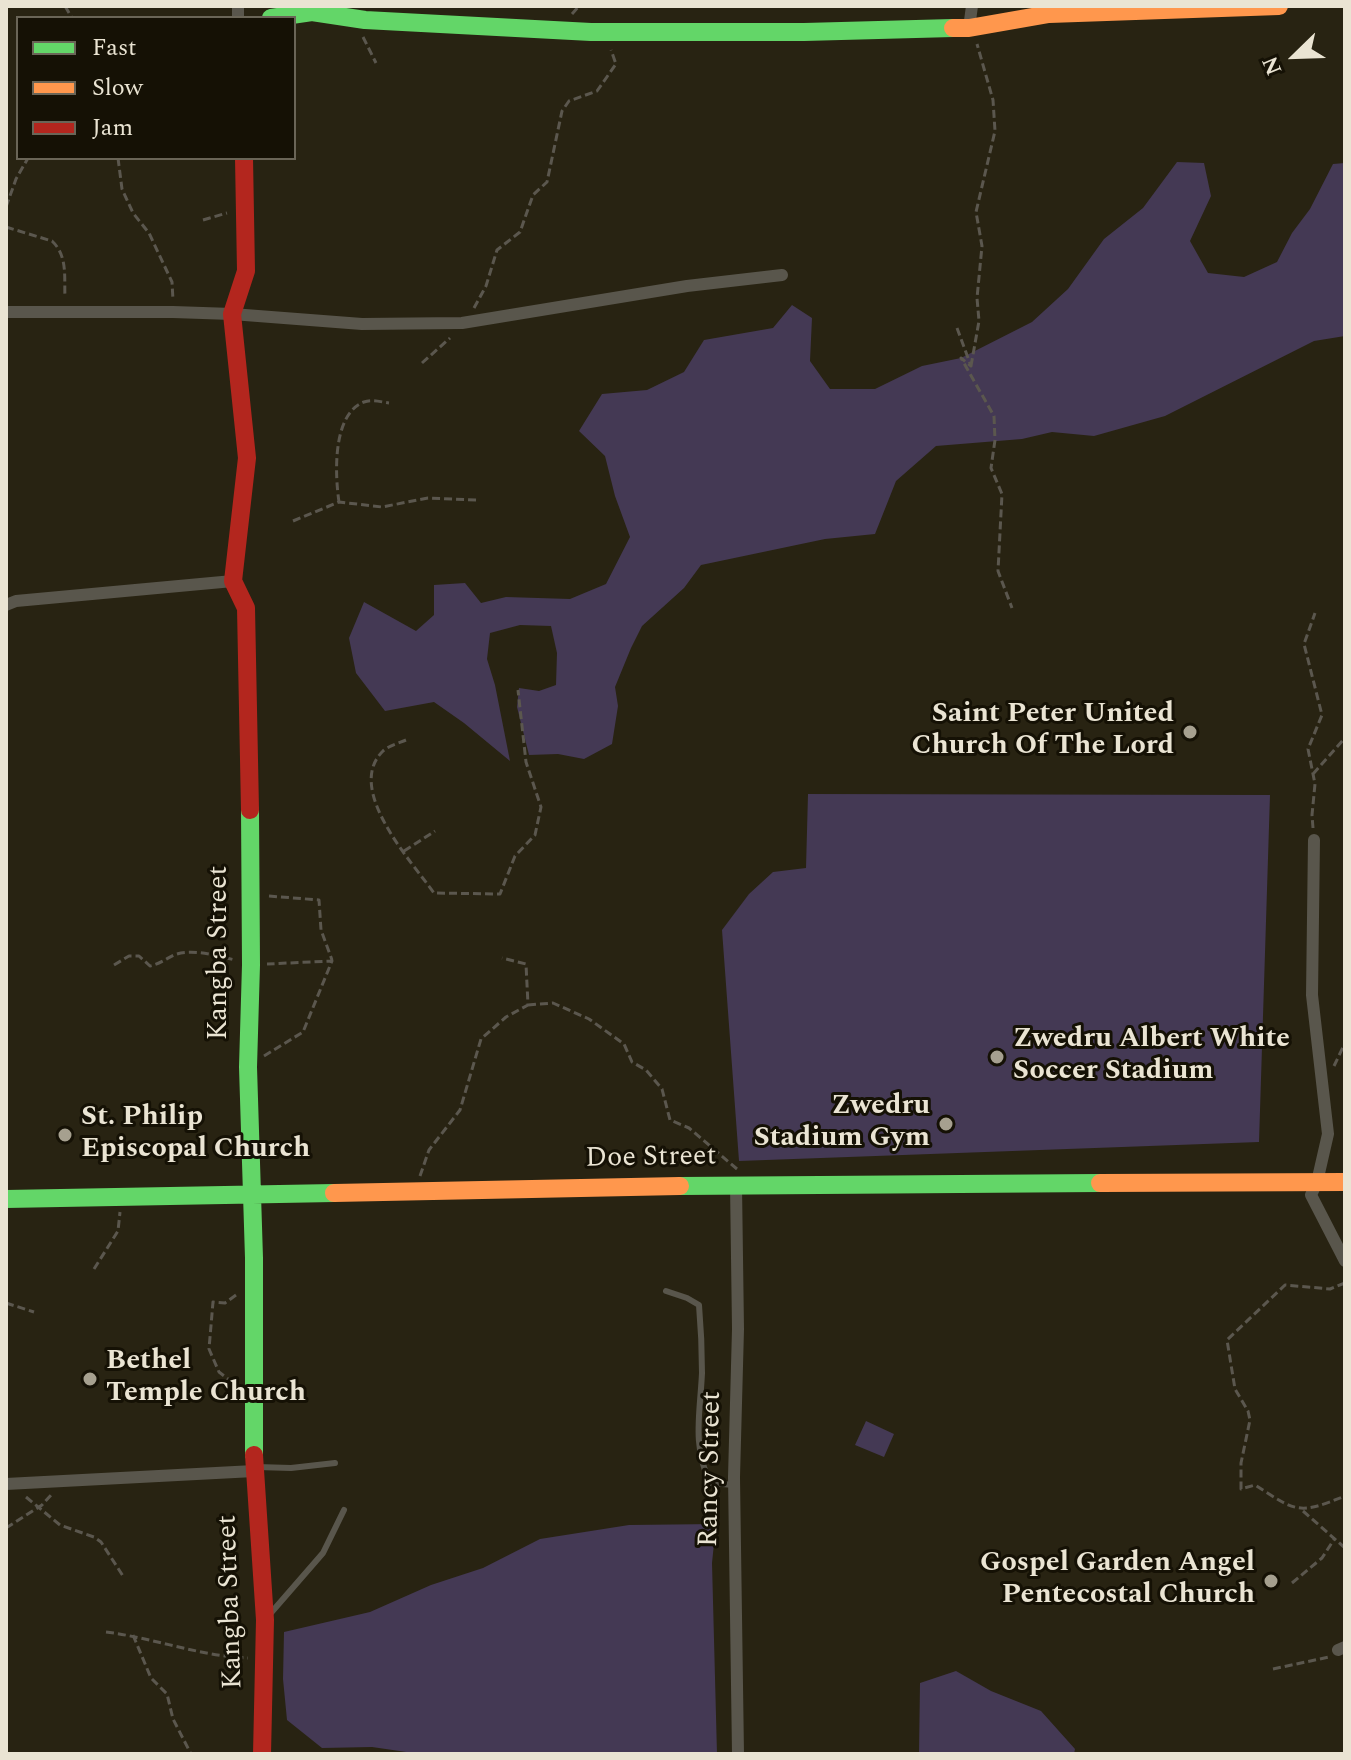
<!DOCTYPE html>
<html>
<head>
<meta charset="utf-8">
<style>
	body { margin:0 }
	#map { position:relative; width:1351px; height:1760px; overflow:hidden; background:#282312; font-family:Spectral,serif }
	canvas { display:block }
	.frame { position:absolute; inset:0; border:8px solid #eae4d3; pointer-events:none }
	.legend { position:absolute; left:16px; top:16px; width:280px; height:144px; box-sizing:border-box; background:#151105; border:2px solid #6a6557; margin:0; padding:10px 14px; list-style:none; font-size:24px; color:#eae4d3 }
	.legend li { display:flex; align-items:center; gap:16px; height:40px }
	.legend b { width:40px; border:2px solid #6a6557 }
	.north { position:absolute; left:1255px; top:16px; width:80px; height:80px; -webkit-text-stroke:6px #151105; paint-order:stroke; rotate:247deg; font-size:22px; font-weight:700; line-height:32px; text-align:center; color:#eae4d3 }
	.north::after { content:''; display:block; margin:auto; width:28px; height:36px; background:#eae4d3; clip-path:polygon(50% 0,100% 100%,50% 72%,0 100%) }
</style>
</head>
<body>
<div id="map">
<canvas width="1351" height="1760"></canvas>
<div class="frame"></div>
<ul class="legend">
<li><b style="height:10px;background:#63d668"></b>Fast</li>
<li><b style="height:10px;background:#ff974d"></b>Slow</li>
<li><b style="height:10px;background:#b3261e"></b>Jam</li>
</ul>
<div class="north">N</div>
</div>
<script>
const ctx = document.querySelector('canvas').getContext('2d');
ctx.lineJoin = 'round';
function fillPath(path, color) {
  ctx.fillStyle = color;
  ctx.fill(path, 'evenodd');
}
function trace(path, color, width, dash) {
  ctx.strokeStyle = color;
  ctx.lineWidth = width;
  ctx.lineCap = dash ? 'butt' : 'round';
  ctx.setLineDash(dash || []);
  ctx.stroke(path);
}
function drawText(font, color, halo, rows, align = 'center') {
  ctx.font = font + ' Spectral,serif';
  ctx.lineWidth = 6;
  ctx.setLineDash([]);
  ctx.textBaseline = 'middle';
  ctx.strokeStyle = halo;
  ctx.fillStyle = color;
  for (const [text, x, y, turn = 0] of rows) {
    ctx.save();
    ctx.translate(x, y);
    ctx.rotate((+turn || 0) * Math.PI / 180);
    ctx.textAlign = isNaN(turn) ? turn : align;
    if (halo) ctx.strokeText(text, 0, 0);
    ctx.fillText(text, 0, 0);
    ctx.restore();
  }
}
const green = new Path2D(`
	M 1177,162 L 1204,163 L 1211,196 L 1190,241 L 1208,273 L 1244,277 L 1277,262 L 1292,233 L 1310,209 L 1333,164 L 1345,163 L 1345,336 L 1314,341 L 1165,416 L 1094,436 L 1052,432 L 1022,439 L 936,446 L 896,481 L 875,534 L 825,539 L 701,565 L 684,588 L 642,626 L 631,648 L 615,687 L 618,706 L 612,744 L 584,759 L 558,754 L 529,755 L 517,707 L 519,688 L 539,691 L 556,685 L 557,653 L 551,626 L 520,625 L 490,633 L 487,659 L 495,685 L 510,761 L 464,723 L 434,702 L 385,711 L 356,673 L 349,638 L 364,602 L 416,631 L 434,615 L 434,585 L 465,583 L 481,603 L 506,597 L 570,599 L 606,584 L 630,537 L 615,496 L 605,456 L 579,431 L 602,394 L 647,390 L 684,372 L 704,340 L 773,328 L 792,305 L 812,318 L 810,361 L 830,389 L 875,389 L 922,366 L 961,358 L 1032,322 L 1068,289 L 1104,239 L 1143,208 Z
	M 808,794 L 1270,795 L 1259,1142 L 739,1161 L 722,930 L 749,894 L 773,872 L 806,868 Z
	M 866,1421 L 894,1434 L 884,1457 L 855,1445 Z
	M 716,1524 L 712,1563 L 717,1754 L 420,1754 L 372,1747 L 322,1748 L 287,1720 L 283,1679 L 284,1632 L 370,1612 L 431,1585 L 483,1568 L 540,1539 L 629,1525 Z
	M 956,1671 L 991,1691 L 1041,1711 L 1075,1749 L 1074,1754 L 919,1754 L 920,1683 Z`);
const path = new Path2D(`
	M 65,6 L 72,18
	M 572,14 L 579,6
	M 363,37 L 376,63
	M 118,158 L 122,189 L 133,213 L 149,233 L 172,282 L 173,300
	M 6,207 L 16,179 L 28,158
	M 203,220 L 227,213
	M 6,227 L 52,241 C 68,256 64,277 65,297
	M 474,308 L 486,286 L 497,250 L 520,232 L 533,195 L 547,182 L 562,111 L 569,101 L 597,91 L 616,64 L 611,50
	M 957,328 L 971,366 L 961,358 L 994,416 L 995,440 L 991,468 L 1002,494 L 998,571 L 1012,608
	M 422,363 L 450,338
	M 971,366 L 979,321 L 977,298 L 982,246 L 976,212 L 995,131 L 993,100 L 977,44
	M 339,502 C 335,475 332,414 364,402 C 372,399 381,402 389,403
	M 293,521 L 339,502 L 382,507 L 428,498 L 477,500
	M 406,740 C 399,743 388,746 383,751 C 344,789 412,862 434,893 L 500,894 L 515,856 L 535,835 L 541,807 L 526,762 L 518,690
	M 1313,774 L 1345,738
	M 1313,828 L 1312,815 L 1315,784 L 1308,749 L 1322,715 L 1304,644 L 1315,613
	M 404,851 L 435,831
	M 269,896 L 319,900 L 321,930 L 332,960
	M 114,965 L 129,956 L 139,956 L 150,966 C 159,964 166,959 174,955 C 192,948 218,956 235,960
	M 528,1005 L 553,1003 L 589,1019 L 624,1044 L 632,1062 L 646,1070 L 662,1089 L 670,1120 L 689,1128 L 737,1169
	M 264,1056 L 303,1032 L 332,961 L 267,964
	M 1334,1066 L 1345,1043
	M 420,1176 L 429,1150 L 460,1110 L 481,1039 L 506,1017 L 528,1005 L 526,964 L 502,958
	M 94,1269 L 118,1231 L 120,1212
	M 1345,1283 L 1330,1289 L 1285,1285 L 1227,1340 L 1235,1389 L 1248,1411 L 1250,1420 L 1241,1463 L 1241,1489 L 1255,1485 C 1297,1512 1298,1515 1345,1496
	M 236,1295 L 225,1303 L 213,1302 L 209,1349 L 219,1372 L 237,1386
	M 6,1303 L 34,1312
	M 26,1497 L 60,1525 L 94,1537 L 101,1542 L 123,1576
	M 1303,1511 L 1345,1548
	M 6,1528 L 42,1505 L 51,1495
	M 1292,1583 L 1322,1558 L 1335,1538
	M 106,1632 C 154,1638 199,1656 248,1658
	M 133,1635 L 151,1678 L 167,1694 L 173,1719 L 191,1754
	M 1273,1669 L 1329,1657`);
const lane = new Path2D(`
	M 666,1291 L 687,1298 L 699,1305 C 701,1328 702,1350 702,1373 C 700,1415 692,1444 710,1483 L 734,1485
	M 257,1467 L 291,1468 L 335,1463
	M 270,1614 L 323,1553 L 344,1510`);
const street = new Path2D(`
	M 238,6 L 238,18
	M 969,28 L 972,6
	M 6,312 L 173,312 L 232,314 L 362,324 L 462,323 L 687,286 L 782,275
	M 6,605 L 16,601 L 233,581
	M 1314,840 L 1312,995 L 1328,1134 L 1317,1182 L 1311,1195 L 1345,1261
	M 736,1185 L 738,1329 L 734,1477 L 738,1754
	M 6,1484 L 254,1471
	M 1338,1650 L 1345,1647`);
const fast = new Path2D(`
	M 271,18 L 312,12 L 365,20 L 591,32 L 804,32 L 953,28
	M 250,810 L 251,965 L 248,1067 L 254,1258 L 254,1455
	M 680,1186 L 1100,1183
	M 6,1199 L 334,1193`);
const slow = new Path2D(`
	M 953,28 L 969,28 L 1049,14 L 1279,6
	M 1100,1183 L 1345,1182
	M 334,1193 L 680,1186`);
const jam = new Path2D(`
	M 244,158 L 246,271 L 232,314 L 247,458 L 233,581 L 246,608 L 250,810
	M 254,1455 L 265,1620 L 262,1754`);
const markers = [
	[1190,732,8,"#a6a08f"],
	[997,1057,8,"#a6a08f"],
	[946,1124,8,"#a6a08f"],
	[65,1135,8,"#a6a08f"],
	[90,1379,8,"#a6a08f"],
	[1271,1581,8,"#a6a08f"]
];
const poiNames = [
	["Saint Peter United",1174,716],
	["Church Of The Lord",1174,748],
	["Zwedru Albert White",1013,1041,"left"],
	["Soccer Stadium",1013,1073,"left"],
	["Zwedru",930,1108],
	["Stadium Gym",930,1140],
	["St. Philip",81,1119,"left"],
	["Episcopal Church",81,1151,"left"],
	["Bethel",106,1363,"left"],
	["Temple Church",106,1395,"left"],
	["Gospel Garden Angel",1255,1565],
	["Pentecostal Church",1255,1597]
];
const streetNames = [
	["Kangba Street",221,953,-90],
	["Doe Street",651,1159,-1],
	["Rancy Street",712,1469,-89],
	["Kangba Street",232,1602,-92]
];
fillPath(green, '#443954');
trace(path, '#5b574e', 3, [8, 4]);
trace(lane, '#59564c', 6);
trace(street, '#59564c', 12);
trace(fast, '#63d668', 18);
trace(slow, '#ff974d', 18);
trace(jam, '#b3261e', 18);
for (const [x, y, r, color] of markers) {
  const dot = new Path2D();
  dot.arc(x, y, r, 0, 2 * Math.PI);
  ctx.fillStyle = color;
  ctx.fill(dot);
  trace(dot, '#151105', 3);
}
drawText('bold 28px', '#eae4d3', '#151105', poiNames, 'right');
drawText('28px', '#eae4d3', '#151105', streetNames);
</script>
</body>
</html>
